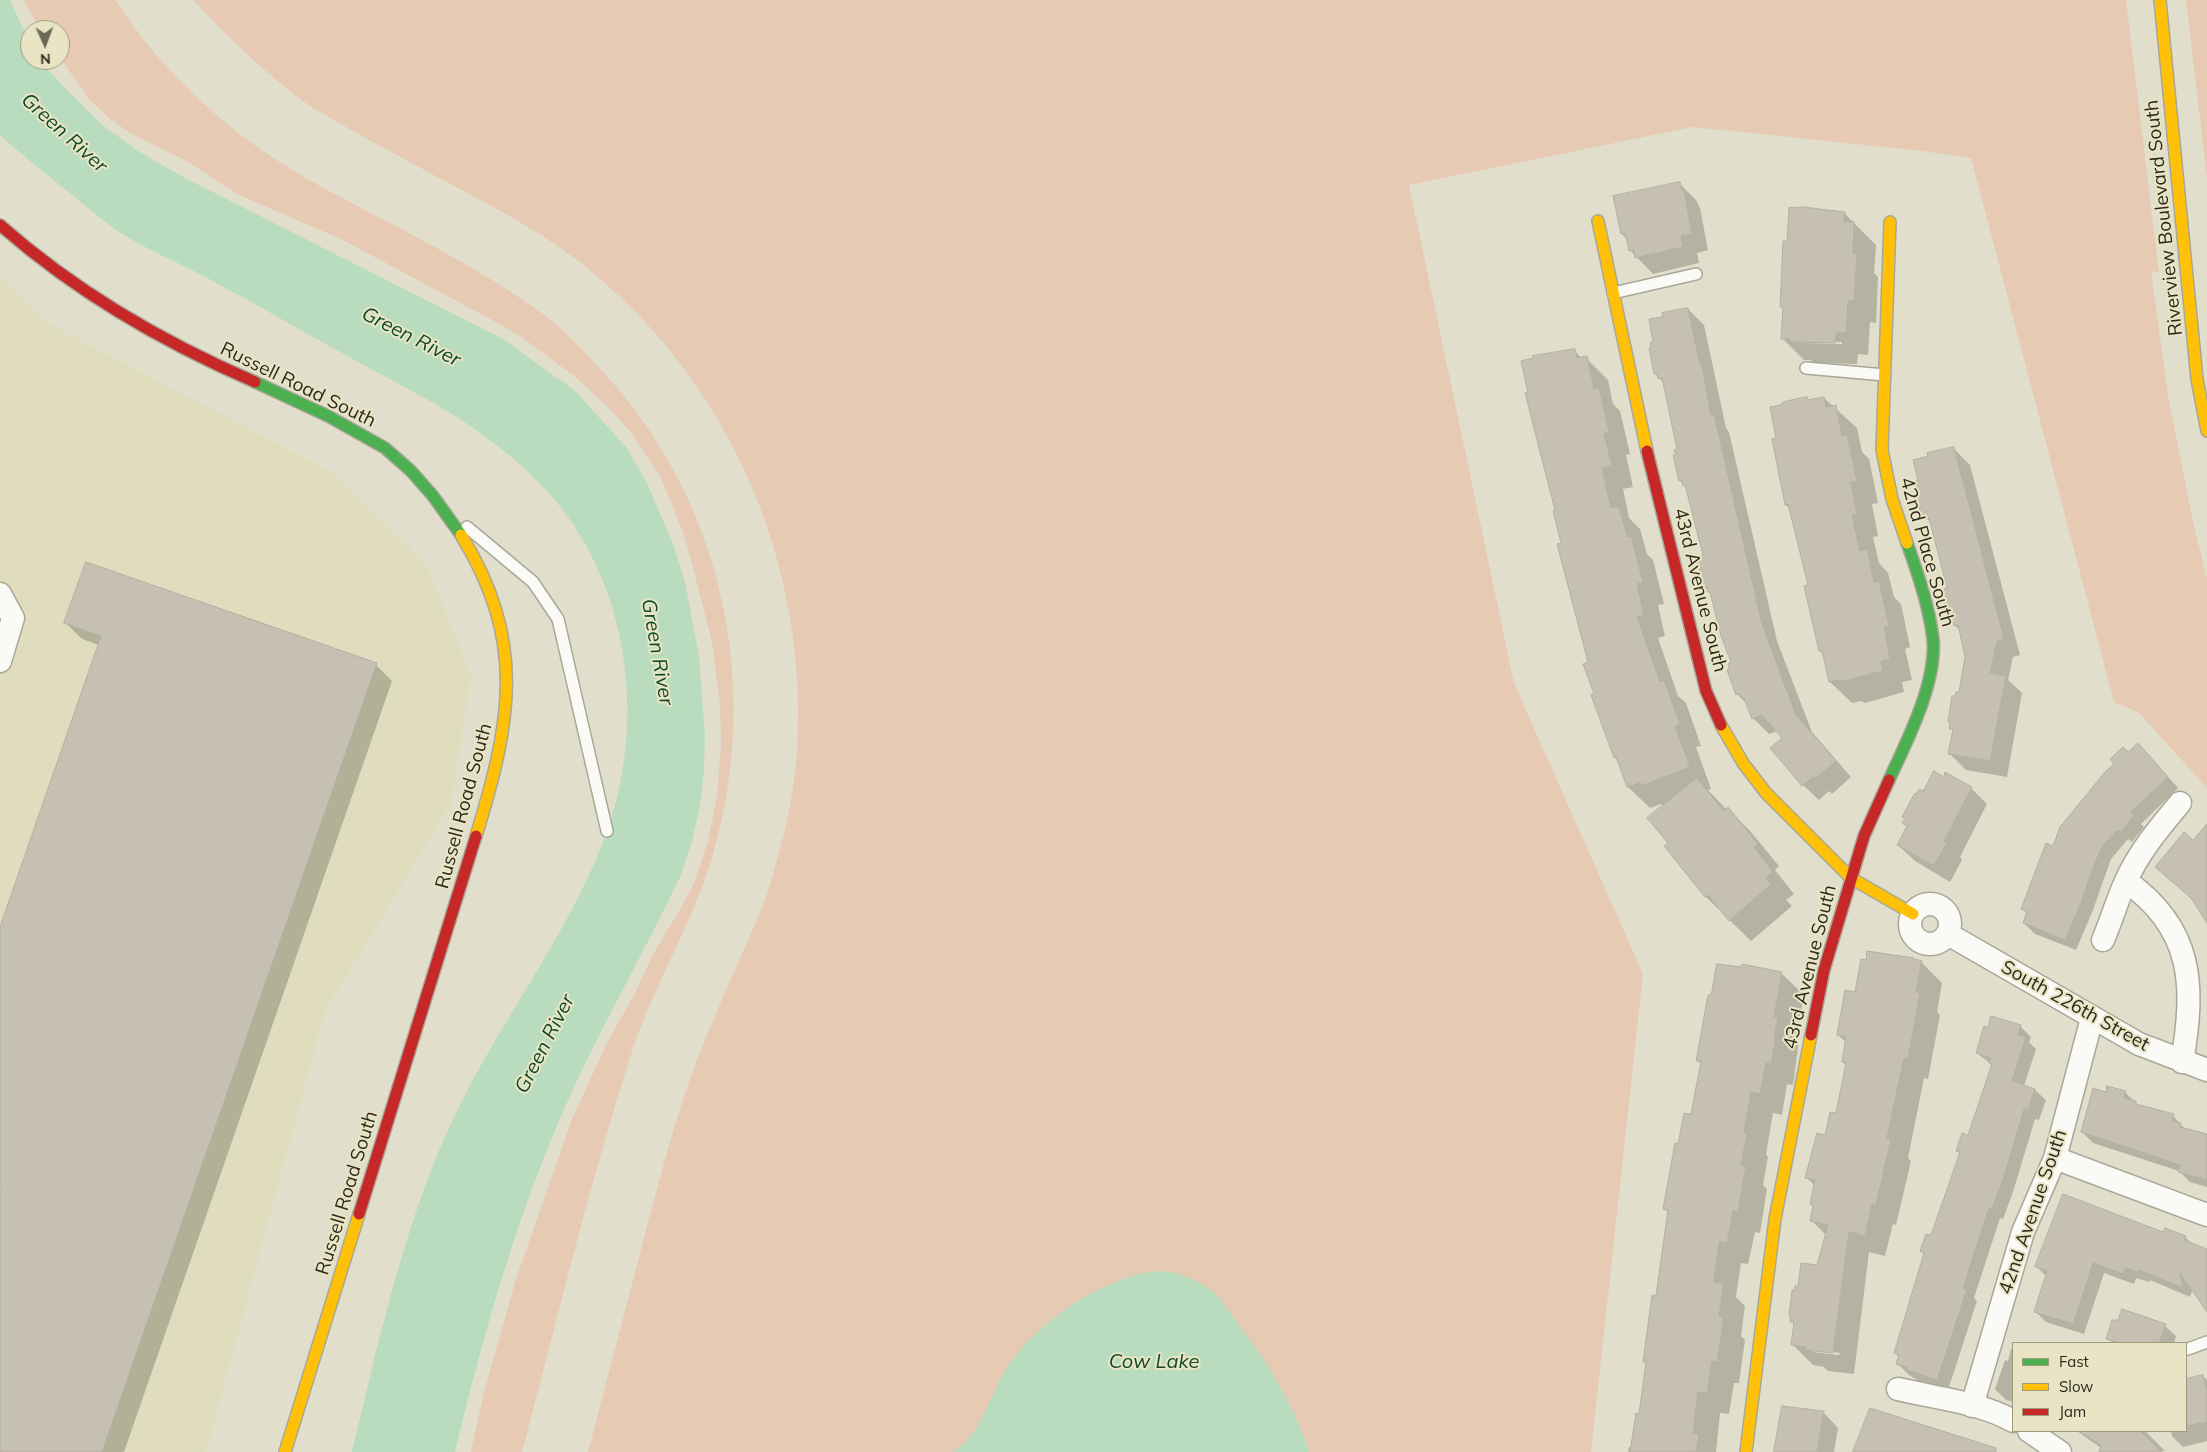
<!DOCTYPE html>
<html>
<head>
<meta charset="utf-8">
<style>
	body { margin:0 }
	#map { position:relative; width:2207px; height:1452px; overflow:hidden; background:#e1dfcc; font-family:Mulish,sans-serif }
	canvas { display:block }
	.legend { position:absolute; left:2012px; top:1342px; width:175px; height:90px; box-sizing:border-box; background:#e9e5c4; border:1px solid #9d9a81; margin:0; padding:6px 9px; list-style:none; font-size:15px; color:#2b291d }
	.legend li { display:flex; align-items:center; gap:10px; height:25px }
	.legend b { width:25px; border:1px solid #9d9a81 }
	.north { position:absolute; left:20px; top:20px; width:50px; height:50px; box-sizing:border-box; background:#e9e5c4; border:1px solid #9d9a81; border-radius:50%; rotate:178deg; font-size:14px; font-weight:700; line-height:20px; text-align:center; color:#2b291d }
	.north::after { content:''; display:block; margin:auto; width:18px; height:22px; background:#6b695a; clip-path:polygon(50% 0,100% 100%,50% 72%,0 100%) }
</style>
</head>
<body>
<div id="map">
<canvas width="2207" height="1452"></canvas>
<ul class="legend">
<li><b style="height:6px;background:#4caf50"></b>Fast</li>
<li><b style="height:6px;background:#ffc107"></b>Slow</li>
<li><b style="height:6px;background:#c62828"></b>Jam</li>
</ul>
<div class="north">N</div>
</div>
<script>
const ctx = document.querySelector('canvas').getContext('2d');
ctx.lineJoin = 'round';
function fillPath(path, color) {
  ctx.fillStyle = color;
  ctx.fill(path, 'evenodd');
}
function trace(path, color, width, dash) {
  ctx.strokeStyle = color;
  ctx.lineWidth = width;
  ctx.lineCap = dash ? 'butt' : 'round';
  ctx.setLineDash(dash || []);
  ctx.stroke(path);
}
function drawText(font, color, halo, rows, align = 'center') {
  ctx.font = font + ' Mulish,sans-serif';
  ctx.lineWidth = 4;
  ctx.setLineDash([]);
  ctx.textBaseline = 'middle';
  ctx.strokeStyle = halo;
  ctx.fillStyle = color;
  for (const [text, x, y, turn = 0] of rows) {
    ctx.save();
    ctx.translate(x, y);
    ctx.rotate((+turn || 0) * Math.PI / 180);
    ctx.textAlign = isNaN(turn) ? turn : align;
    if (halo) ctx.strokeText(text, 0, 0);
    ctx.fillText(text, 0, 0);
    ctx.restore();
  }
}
const built = new Path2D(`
	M 0,277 L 55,327 L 337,475 L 425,562 L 471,676 L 451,804 L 325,1011 L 206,1452 L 0,1452 Z`);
const green = new Path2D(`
	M 24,0 L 115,0 C 127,17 139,34 152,50 C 179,82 215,116 249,141 C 280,164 314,183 348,201 C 416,237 485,271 547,317 C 568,334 586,353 604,373 C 725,504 763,692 711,861 C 690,929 651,990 630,1058 C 588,1188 557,1321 522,1452 L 471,1452 L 484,1392 L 515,1282 L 572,1119 L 606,1045 L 635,993 L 653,954 L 681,908 L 694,883 L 708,841 L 717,797 L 721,744 L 720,705 L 712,642 L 690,556 L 683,532 L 660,476 L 632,434 L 609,408 L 574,376 L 520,336 L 490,319 L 343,240 L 239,195 L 185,160 L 133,135 L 110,119 L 89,99 L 60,58 L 60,30 L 40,30 Z
	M 193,0 L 2126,0 L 2159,273 L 2151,270 L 2168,396 L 2193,522 L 2207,579 L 2207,788 L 2138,712 L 2114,702 L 1971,158 L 1922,151 L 1693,127 L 1409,185 L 1514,683 L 1643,974 L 1591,1452 L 588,1452 C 607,1379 626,1307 645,1234 C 659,1182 672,1130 690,1079 C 704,1039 722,1000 739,960 C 751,934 764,906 772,878 C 784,837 794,795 797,752 C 809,568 732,385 587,268 C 548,236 503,212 458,188 C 408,161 358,135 310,106 C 266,75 230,39 193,0 Z
	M 2186,0 L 2207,0 L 2207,178 Z`);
const water = new Path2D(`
	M 0,0 L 10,0 L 30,44 L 30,60 L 40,60 L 58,81 L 101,124 L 138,151 L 185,178 L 503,339 L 574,390 L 626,447 L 646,481 L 673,544 L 685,582 L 699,656 L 705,735 L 704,770 L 700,806 L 692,841 L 681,875 C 647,947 607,1016 573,1089 C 520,1205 485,1327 455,1452 L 352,1452 C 379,1339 404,1224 453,1119 C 498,1024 565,940 603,842 C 644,739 634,609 568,517 C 544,483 510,454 476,430 C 444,407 407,389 373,370 C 316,339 259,306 202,275 C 172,260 139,246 112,227 C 96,215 81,202 65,189 C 43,172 21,154 0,135 Z
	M 1161,1271 C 1180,1272 1198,1280 1213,1292 C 1223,1301 1231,1314 1239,1325 C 1268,1363 1295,1406 1309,1452 L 952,1452 C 982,1434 987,1402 1003,1374 C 1029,1327 1106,1273 1161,1271 Z`);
const shadow = new Path2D(`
	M 1679,183 L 1696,200 L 1700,208 L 1708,250 L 1697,253 L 1699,263 L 1653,274 L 1630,250 L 1627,239 L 1622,234 Z
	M 1844,213 L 1876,245 L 1874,273 L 1878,277 L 1876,323 L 1870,322 L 1868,355 L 1858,354 L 1857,364 L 1813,363 L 1811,360 L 1804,360 L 1782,338 L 1784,309 L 1781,306 ZM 1803,341 L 1842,342 L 1842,344 L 1803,343 Z
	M 1688,309 L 1704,325 L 1726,428 L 1729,432 L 1777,641 L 1812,732 L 1851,777 L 1832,794 L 1829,791 L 1819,800 L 1803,785 L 1784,738 L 1777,731 L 1769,734 L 1753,718 L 1748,705 L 1737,694 L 1733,663 L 1712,595 L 1705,587 L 1704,556 L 1687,488 L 1680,481 L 1677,456 L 1678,450 L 1665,384 L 1655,374 L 1654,344 L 1664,318 Z
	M 1574,350 L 1582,359 L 1586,358 L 1608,380 L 1613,404 L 1620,411 L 1630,454 L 1626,455 L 1633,487 L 1623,489 L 1629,518 L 1640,529 L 1647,554 L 1653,560 L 1664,604 L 1658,605 L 1665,636 L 1658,638 L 1678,696 L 1686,703 L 1701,746 L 1696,747 L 1711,789 L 1708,790 L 1727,810 L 1728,809 L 1750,831 L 1779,866 L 1775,870 L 1794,894 L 1786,900 L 1792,906 L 1751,941 L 1706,897 L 1666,846 L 1670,843 L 1663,806 L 1661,804 L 1650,808 L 1628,787 L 1619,762 L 1615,758 L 1592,696 L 1596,695 L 1590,663 L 1545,462 L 1541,458 L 1527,394 Z
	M 1824,398 L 1857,428 L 1862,452 L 1869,459 L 1878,503 L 1872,504 L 1878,536 L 1873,537 L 1879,563 L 1888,573 L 1894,597 L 1901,604 L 1910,647 L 1905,649 L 1912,680 L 1902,682 L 1904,692 L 1865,703 L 1861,701 L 1852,703 L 1830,682 L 1824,655 L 1820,650 L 1809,586 L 1790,509 L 1786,505 L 1773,440 L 1777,439 L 1780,406 L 1784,403 Z
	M 1953,448 L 1970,465 L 2020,655 L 2013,657 L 2008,680 L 2022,693 L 2007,777 L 1966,770 L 1950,754 L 1954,732 L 1950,728 L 1960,694 L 1967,656 L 1960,631 L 1951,621 L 1948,589 L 1932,524 L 1922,514 L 1920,481 Z
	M 66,623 L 376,665 L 392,681 L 124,1452 L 0,1452 L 0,930 L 99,645 L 82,639 Z
	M 2128,753 L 2149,755 L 2178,788 L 2141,824 L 2144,827 L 2132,842 L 2128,839 L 2111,859 L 2093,910 L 2076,950 L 2035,934 L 2024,923 L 2028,914 L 2022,909 L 2054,847 Z
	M 1945,779 L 1971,788 L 1987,804 L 1960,857 L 1962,860 L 1950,882 L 1915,861 L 1898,845 L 1908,827 L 1904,823 Z
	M 1916,961 L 1921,962 L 1942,983 L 1937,1012 L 1940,1015 L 1928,1079 L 1924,1078 L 1908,1158 L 1911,1161 L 1896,1225 L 1893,1224 L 1885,1256 L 1869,1252 L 1854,1374 L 1828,1371 L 1824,1367 L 1813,1365 L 1792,1344 L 1795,1324 L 1791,1321 L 1799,1288 L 1818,1266 L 1826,1235 L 1811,1220 L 1814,1207 L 1811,1204 L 1815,1186 L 1807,1178 L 1837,1115 L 1846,1065 L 1843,1062 L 1847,1043 L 1838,1035 L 1856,993 ZM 1813,1350 L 1840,1353 L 1839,1355 L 1813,1352 Z
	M 1782,974 L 1804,995 L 1796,1037 L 1799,1040 L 1793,1085 L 1787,1084 L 1782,1115 L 1773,1113 L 1766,1154 L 1768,1157 L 1763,1185 L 1767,1189 L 1760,1233 L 1755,1232 L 1748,1264 L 1741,1263 L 1736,1297 L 1745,1306 L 1741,1336 L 1745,1340 L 1739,1383 L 1734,1383 L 1729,1414 L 1720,1413 L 1716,1452 L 1628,1452 L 1629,1447 L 1632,1447 L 1640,1415 L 1647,1364 L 1644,1361 L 1657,1297 L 1669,1213 L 1664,1209 L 1679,1145 L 1692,1116 L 1701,1064 L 1697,1060 Z
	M 2020,1026 L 2031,1037 L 2029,1042 L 2036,1049 L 2024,1086 L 2035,1090 L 2046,1100 L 2039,1120 L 2035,1119 L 2013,1192 L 2003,1219 L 2000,1218 L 1974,1298 L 1977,1301 L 1948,1390 L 1919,1381 L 1909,1375 L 1898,1364 L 1900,1358 L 1895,1353 L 1925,1255 L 1921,1251 L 1932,1237 L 1960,1154 L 1958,1151 L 1969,1137 L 1993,1066 L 1977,1053 Z
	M 2125,1092 L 2140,1107 L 2173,1116 L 2184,1128 L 2207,1135 L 2207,1187 L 2190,1182 L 2179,1171 L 2093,1143 L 2082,1132 L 2107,1094 Z
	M 2163,1234 L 2185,1237 L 2192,1244 L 2207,1252 L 2207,1308 L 2193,1289 L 2190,1297 L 2150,1280 L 2149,1282 L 2136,1278 L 2134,1284 L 2104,1273 L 2084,1334 L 2046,1322 L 2035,1311 L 2046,1276 L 2036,1266 Z
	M 2165,1326 L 2176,1336 L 2174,1343 L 2113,1343 L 2108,1338 Z
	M 2011,1349 L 2013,1349 L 2013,1402 L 2006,1400 L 1995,1389 L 2005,1360 L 2008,1361 Z
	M 2203,1376 L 2207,1380 L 2207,1441 L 2183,1447 L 2172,1436 L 2171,1431 L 2186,1431 L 2186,1381 Z
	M 1823,1412 L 1838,1428 L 1834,1452 L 1775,1452 Z
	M 2077,1431 L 2145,1431 L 2165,1451 L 2100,1452 L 2101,1448 Z`);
const building = new Path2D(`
	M 1680,182 L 1682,191 L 1684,190 L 1692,234 L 1681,236 L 1683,247 L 1635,258 L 1634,250 L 1629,251 L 1625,233 L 1621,234 L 1613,196 Z
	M 1803,207 L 1845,212 L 1844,222 L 1854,222 L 1853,254 L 1857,254 L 1854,301 L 1848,301 L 1846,333 L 1836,333 L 1835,343 L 1790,342 L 1790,339 L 1781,339 L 1783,307 L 1780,307 L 1783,241 L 1787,241 L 1789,208 Z
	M 1688,308 L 1700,365 L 1702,365 L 1711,415 L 1714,414 L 1762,624 L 1796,715 L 1836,761 L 1815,779 L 1813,777 L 1802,786 L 1770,748 L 1782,738 L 1762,715 L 1752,719 L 1744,698 L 1742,699 L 1739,693 L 1736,695 L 1727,670 L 1729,669 L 1728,664 L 1731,662 L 1721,636 L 1710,592 L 1708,592 L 1707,587 L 1704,588 L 1698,562 L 1700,561 L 1699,556 L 1703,555 L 1685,485 L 1683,486 L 1682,481 L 1679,481 L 1673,455 L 1676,455 L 1674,450 L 1677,449 L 1662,378 L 1658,379 L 1657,374 L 1654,374 L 1649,348 L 1651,348 L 1650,343 L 1653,342 L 1649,319 L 1663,317 L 1662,313 Z
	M 1575,349 L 1577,358 L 1587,356 L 1594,389 L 1599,387 L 1609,432 L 1604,434 L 1612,465 L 1602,468 L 1611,508 L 1619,506 L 1627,537 L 1631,536 L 1643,582 L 1637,584 L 1644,615 L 1637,617 L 1660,682 L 1664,680 L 1680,724 L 1675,726 L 1690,767 L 1641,786 L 1640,783 L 1627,787 L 1616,757 L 1614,758 L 1591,695 L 1594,694 L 1583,664 L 1588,662 L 1557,544 L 1561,543 L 1553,511 L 1555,510 L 1525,393 L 1528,393 L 1521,361 L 1533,358 L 1533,356 Z
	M 1807,397 L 1808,400 L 1824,397 L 1826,407 L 1836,405 L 1842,436 L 1847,435 L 1857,481 L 1851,482 L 1857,514 L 1852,515 L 1860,551 L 1867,549 L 1874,582 L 1879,581 L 1889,626 L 1884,627 L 1890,659 L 1881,661 L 1883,671 L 1843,681 L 1838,680 L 1829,682 L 1822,651 L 1819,651 L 1804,586 L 1808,585 L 1788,504 L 1785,505 L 1772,439 L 1776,438 L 1770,407 L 1780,405 L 1783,402 Z
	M 1954,447 L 2004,639 L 1997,641 L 1990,673 L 2006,676 L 1990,761 L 1948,754 L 1953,729 L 1949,729 L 1950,723 L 1948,722 L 1952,696 L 1955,696 L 1956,692 L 1959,692 L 1965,657 L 1958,625 L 1954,626 L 1952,621 L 1950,622 L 1943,595 L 1944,589 L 1947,588 L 1929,518 L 1925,519 L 1924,514 L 1921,515 L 1914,488 L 1916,488 L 1915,481 L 1918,481 L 1913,460 L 1928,456 L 1927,453 Z
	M 86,562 L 377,663 L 102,1452 L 0,1452 L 0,927 L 101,636 L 64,623 Z
	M 2138,743 L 2168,777 L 2131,812 L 2134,816 L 2121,832 L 2117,830 L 2101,848 L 2082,898 L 2083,898 L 2065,940 L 2023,923 L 2027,911 L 2021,909 L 2046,843 L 2053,846 L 2060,827 L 2105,772 L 2114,764 L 2110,759 L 2123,747 L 2128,752 Z
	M 1934,771 L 1944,777 L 1945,772 L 1972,787 L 1944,841 L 1947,842 L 1934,866 L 1897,845 L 1907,826 L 1902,823 L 1905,819 L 1902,817 L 1915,793 L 1917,794 L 1919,789 L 1923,791 Z
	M 1697,778 L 1724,811 L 1728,807 L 1758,844 L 1754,847 L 1773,872 L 1766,877 L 1771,884 L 1729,921 L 1708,895 L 1705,897 L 1664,846 L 1668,843 L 1647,818 Z
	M 2207,824 L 2207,923 L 2191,898 L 2155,867 L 2184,832 L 2193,840 Z
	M 1867,951 L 1914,958 L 1914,959 L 1922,961 L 1916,992 L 1920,993 L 1908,1059 L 1904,1058 L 1887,1138 L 1891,1139 L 1876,1205 L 1872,1204 L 1865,1236 L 1849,1232 L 1833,1353 L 1806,1350 L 1806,1347 L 1791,1345 L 1794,1322 L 1790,1322 L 1791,1317 L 1789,1316 L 1792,1290 L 1794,1290 L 1795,1286 L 1798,1286 L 1801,1263 L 1817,1265 L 1828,1225 L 1810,1221 L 1813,1205 L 1810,1204 L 1815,1180 L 1805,1178 L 1817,1133 L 1825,1135 L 1830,1112 L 1836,1113 L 1846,1063 L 1842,1062 L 1846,1037 L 1837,1035 L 1845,990 L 1855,992 L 1861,959 L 1866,960 Z
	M 1717,964 L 1741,967 L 1742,964 L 1782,972 L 1774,1017 L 1778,1017 L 1774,1038 L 1776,1038 L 1771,1064 L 1766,1063 L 1760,1094 L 1751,1092 L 1744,1133 L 1747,1134 L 1741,1165 L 1746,1166 L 1738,1212 L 1733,1211 L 1727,1243 L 1719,1242 L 1714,1282 L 1724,1283 L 1719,1316 L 1724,1317 L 1717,1362 L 1712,1361 L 1707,1393 L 1698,1392 L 1693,1433 L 1699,1434 L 1696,1452 L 1630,1452 L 1636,1413 L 1639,1414 L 1646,1362 L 1643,1362 L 1652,1295 L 1656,1296 L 1668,1210 L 1663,1209 L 1675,1143 L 1678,1144 L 1684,1113 L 1691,1114 L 1701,1061 L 1696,1061 L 1708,995 L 1711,995 Z
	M 1991,1016 L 2021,1025 L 2018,1035 L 2026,1037 L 2012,1081 L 2035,1089 L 2028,1110 L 2024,1109 L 2003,1180 L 1992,1209 L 1989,1208 L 1963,1288 L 1967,1289 L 1937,1380 L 1907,1370 L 1908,1368 L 1896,1364 L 1899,1355 L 1894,1353 L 1924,1253 L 1920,1251 L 1926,1234 L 1931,1235 L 1960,1152 L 1956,1151 L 1962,1133 L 1968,1135 L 1992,1064 L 1989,1063 L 1991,1058 L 1976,1053 L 1984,1026 L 1988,1027 Z
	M 2107,1086 L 2126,1091 L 2124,1098 L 2136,1101 L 2136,1104 L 2174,1114 L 2172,1121 L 2181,1123 L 2180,1127 L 2207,1134 L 2207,1180 L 2178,1172 L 2180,1165 L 2081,1132 L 2093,1088 L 2106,1092 Z
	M 2063,1194 L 2163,1232 L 2165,1228 L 2186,1236 L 2184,1240 L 2207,1249 L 2207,1312 L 2180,1273 L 2183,1288 L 2139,1270 L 2138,1272 L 2125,1268 L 2123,1274 L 2093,1263 L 2073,1324 L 2034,1312 L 2047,1271 L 2035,1267 Z
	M 2122,1309 L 2166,1324 L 2159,1343 L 2119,1343 L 2106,1339 L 2112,1320 L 2118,1320 Z
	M 2203,1375 L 2207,1390 L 2207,1422 L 2186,1426 L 2186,1379 Z
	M 1782,1406 L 1824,1411 L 1817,1452 L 1774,1452 Z
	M 1870,1408 L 1996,1448 L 1996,1452 L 1853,1452 Z
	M 2079,1431 L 2140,1431 L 2162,1452 L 2099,1452 L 2101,1446 Z`);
const lane = new Path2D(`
	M 1613,293 L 1696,274
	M 1806,368 L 1885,375
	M 467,527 L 533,582 L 558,619 L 607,831
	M 2188,1349 L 2207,1342`);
const street = new Path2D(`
	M 0,594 L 13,618 L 0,661
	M 2126,881 C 2194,929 2195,986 2182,1062
	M1910 924a20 20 0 1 1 40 0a20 20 0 1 1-40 0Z
	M 1948,934 L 2139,1044 L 2207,1070
	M 2103,940 C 2111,921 2117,901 2125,883 C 2138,853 2159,828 2180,803
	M 2055,1158 L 2207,1215
	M 1898,1389 C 1935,1398 1980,1402 2013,1421
	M 1972,1406 L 2023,1232 L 2055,1158 L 2092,1018
	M 2029,1431 L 2060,1452`);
const fast = new Path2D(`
	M 255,382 L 328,416 L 385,448 L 411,471 L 433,496 L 461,535
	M 1889,780 C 1907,741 1937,683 1933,639 C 1929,606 1918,574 1907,543`);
const slow = new Path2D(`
	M 2160,0 L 2197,379 L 2207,431
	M 1598,221 L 1647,451
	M 1890,222 L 1882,450 L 1892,499 L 1907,543
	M 461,535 C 527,642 511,722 476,836
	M 1721,725 L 1743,763 L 1766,793 L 1851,878 L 1913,914
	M 285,1452 L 359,1214
	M 1746,1452 L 1775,1219 L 1811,1035`);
const jam = new Path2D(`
	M 0,225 C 76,292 162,342 255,382
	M 1647,451 L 1706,691 L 1721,725
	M 1811,1035 L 1824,970 L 1864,836 L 1889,780
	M 359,1214 L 476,836`);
const streetNames = [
	["Riverview Boulevard South",2164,218,-96],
	["Russell Road South",298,385,26],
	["42nd Place South",1927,552,74],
	["43rd Avenue South",1700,590,76],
	["Russell Road South",464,806,-75],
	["43rd Avenue South",1810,967,-76],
	["South 226th Street",2075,1006,29],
	["Russell Road South",347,1193,-73],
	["42nd Avenue South",2033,1212,-71]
];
const waterNames = [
	["Green River",64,133,42],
	["Green River",411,337,27],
	["Green River",657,652,80],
	["Green River",545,1044,-63],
	["Cow Lake",1154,1362]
];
fillPath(built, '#e0dcbe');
fillPath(green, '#e7cab4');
fillPath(water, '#b8dcbd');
fillPath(shadow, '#0003');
fillPath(building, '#c5c0b2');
trace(building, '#b4afa2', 1);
trace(lane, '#a9a798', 14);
trace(street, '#a9a798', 25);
trace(fast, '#a9a798', 14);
trace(slow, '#a9a798', 14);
trace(jam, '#a9a798', 14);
trace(lane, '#fafaf7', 11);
trace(street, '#fafaf7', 22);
trace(fast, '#4caf50', 11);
trace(slow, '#ffc107', 11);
trace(jam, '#c62828', 11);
drawText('19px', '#2b291d', '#e9e5c4', streetNames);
drawText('italic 20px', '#0d4a29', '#e9e5c4', waterNames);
</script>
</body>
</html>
